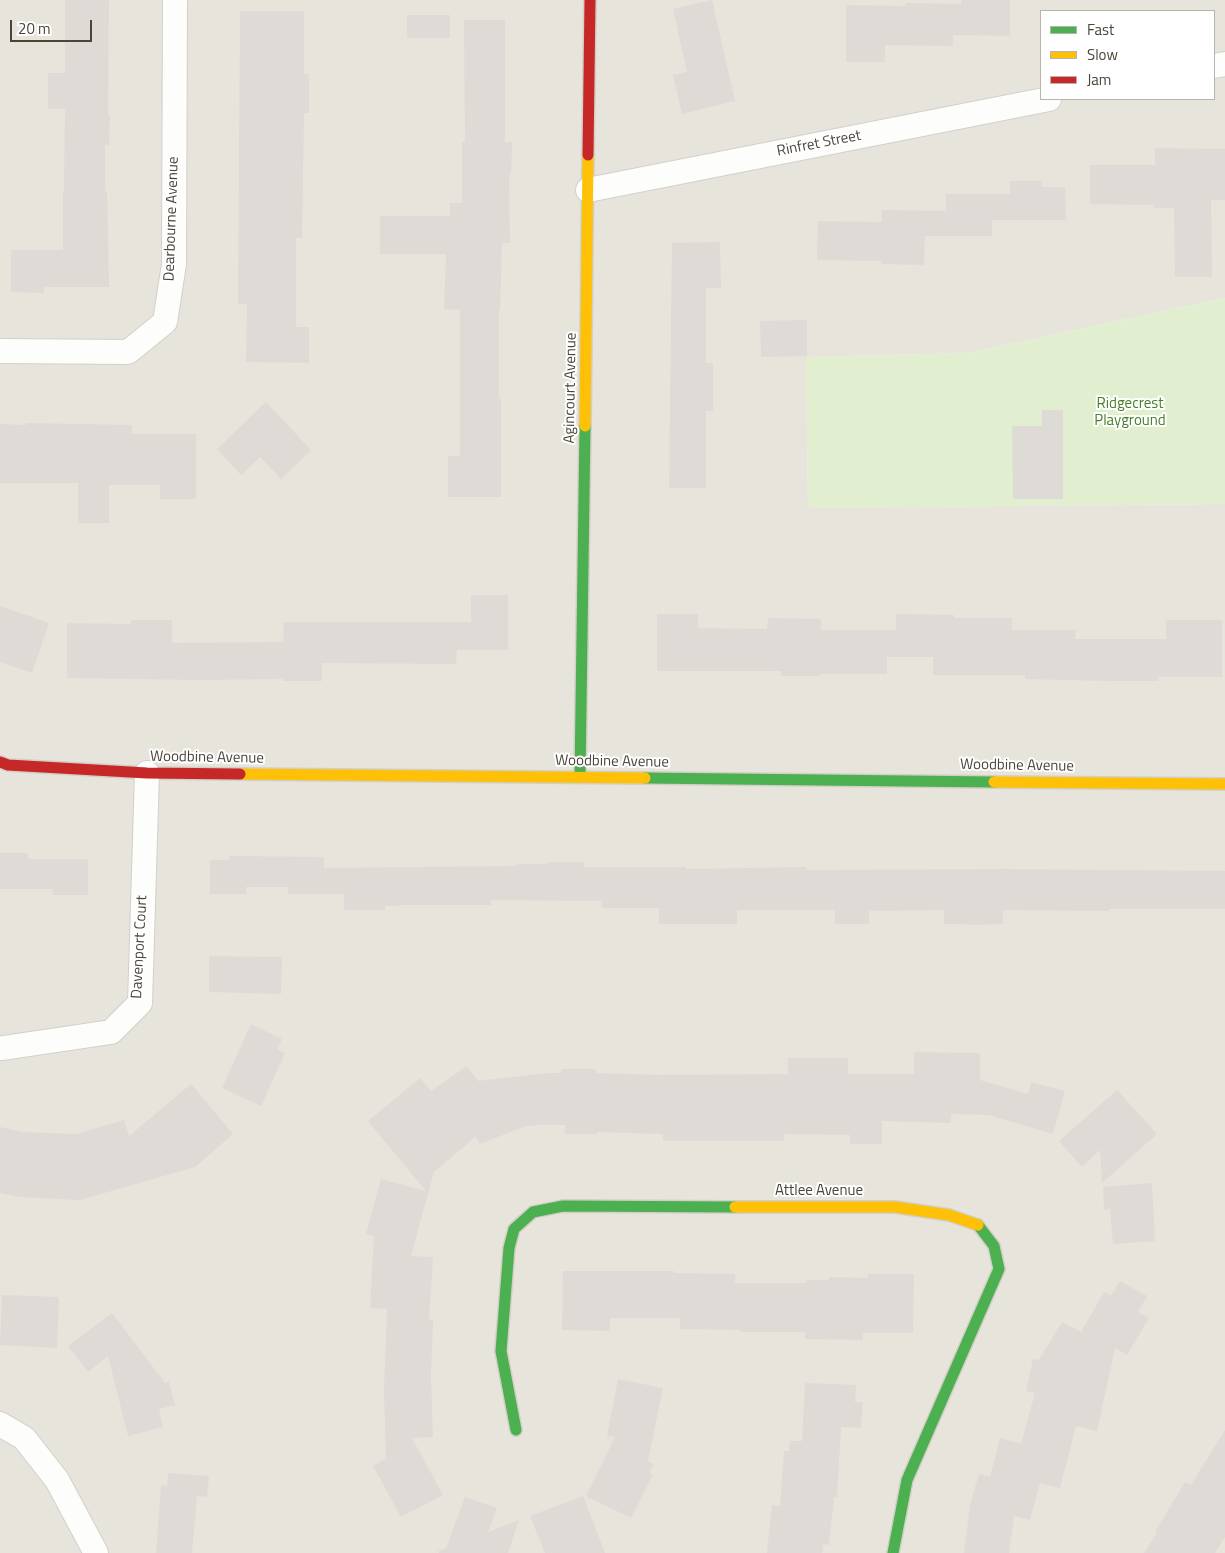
<!DOCTYPE html>
<html>
<head>
<meta charset="utf-8">
<style>
	body { margin:0 }
	#map { position:relative; width:1225px; height:1553px; overflow:hidden; background:#f4f2ee; font-family:"Titillium Web",sans-serif }
	canvas { display:block }
	.legend { position:absolute; left:1040px; top:10px; width:175px; height:90px; box-sizing:border-box; background:#fff; border:1px solid #b7b4b0; margin:0; padding:6px 9px; list-style:none; font-size:15px; color:#4b4439 }
	.legend li { display:flex; align-items:center; gap:10px; height:25px }
	.legend b { width:25px; border:1px solid #b7b4b0 }
	.scale { position:absolute; left:10px; top:20px; width:82px; height:22px; box-sizing:border-box; border:2px solid #4b4439; border-top:0; padding-left:6px; font-size:15px; line-height:18px; white-space:nowrap; color:#4b4439; -webkit-text-stroke:4px #fff; paint-order:stroke }
</style>
</head>
<body>
<div id="map">
<canvas width="1225" height="1553"></canvas>
<ul class="legend">
<li><b style="height:6px;background:#4caf50"></b>Fast</li>
<li><b style="height:6px;background:#ffc107"></b>Slow</li>
<li><b style="height:6px;background:#c62828"></b>Jam</li>
</ul>
<div class="scale">20 m</div>
</div>
<script>
const ctx = document.querySelector('canvas').getContext('2d');
ctx.lineJoin = 'round';
function fillPath(path, color) {
  ctx.fillStyle = color;
  ctx.fill(path, 'evenodd');
}
function trace(path, color, width, dash) {
  ctx.strokeStyle = color;
  ctx.lineWidth = width;
  ctx.lineCap = dash ? 'butt' : 'round';
  ctx.setLineDash(dash || []);
  ctx.stroke(path);
}
function drawText(font, color, halo, rows, align = 'center') {
  ctx.font = font + ' "Titillium Web",sans-serif';
  ctx.lineWidth = 4;
  ctx.setLineDash([]);
  ctx.textBaseline = 'middle';
  ctx.strokeStyle = halo;
  ctx.fillStyle = color;
  for (const [text, x, y, turn = 0] of rows) {
    ctx.save();
    ctx.translate(x, y);
    ctx.rotate((+turn || 0) * Math.PI / 180);
    ctx.textAlign = isNaN(turn) ? turn : align;
    if (halo) ctx.strokeText(text, 0, 0);
    ctx.fillText(text, 0, 0);
    ctx.restore();
  }
}
const residential = new Path2D(`
	M 0,0 L 1225,0 L 1225,298 L 967,353 L 806,357 L 808,508 L 1225,504 L 1225,1553 L 0,1553 ZM 1041,11 L 1214,11 L 1214,99 L 1041,99 Z`);
const green = new Path2D(`
	M 1225,298 L 1225,504 L 808,508 L 806,357 L 967,353 Z`);
const building = new Path2D(`
	M 65,0 L 109,0 L 108,115 L 110,115 L 109,145 L 105,145 L 105,191 L 107,191 L 109,287 L 44,287 L 44,293 L 11,292 L 11,250 L 63,250 L 63,191 L 64,191 L 65,109 L 48,109 L 48,73 L 65,73 Z
	M 712,0 L 735,101 L 682,114 L 673,75 L 687,72 L 673,9 Z
	M 961,0 L 1010,0 L 1010,36 L 953,35 L 953,46 L 885,45 L 885,62 L 846,62 L 846,5 L 906,6 L 906,3 L 961,4 Z
	M 240,11 L 304,11 L 304,74 L 309,74 L 309,113 L 304,113 L 302,238 L 296,238 L 296,327 L 309,327 L 309,363 L 246,362 L 247,304 L 238,304 Z
	M 407,15 L 450,15 L 450,38 L 407,38 Z
	M 464,20 L 505,20 L 505,142 L 512,142 L 511,175 L 509,175 L 510,243 L 502,243 L 500,311 L 499,310 L 499,399 L 501,399 L 501,497 L 448,497 L 448,456 L 460,456 L 460,310 L 444,309 L 446,254 L 380,254 L 380,216 L 450,216 L 450,203 L 462,203 L 462,142 L 465,142 Z
	M 1155,148 L 1225,149 L 1225,200 L 1211,200 L 1212,277 L 1175,277 L 1174,208 L 1154,208 L 1154,205 L 1090,204 L 1090,165 L 1155,165 Z
	M 1010,181 L 1042,181 L 1042,187 L 1065,187 L 1066,220 L 992,220 L 992,236 L 925,236 L 924,265 L 881,264 L 881,261 L 817,260 L 818,221 L 882,222 L 882,210 L 946,211 L 946,194 L 1010,194 Z
	M 720,242 L 721,288 L 706,288 L 706,363 L 713,363 L 713,411 L 706,411 L 706,488 L 669,488 L 672,243 Z
	M 807,320 L 807,356 L 761,357 L 760,321 Z
	M 266,402 L 311,450 L 281,479 L 260,457 L 241,475 L 217,449 Z
	M 1042,410 L 1063,410 L 1063,499 L 1013,499 L 1012,426 L 1042,426 Z
	M 26,423 L 132,425 L 132,434 L 196,434 L 196,499 L 160,499 L 160,485 L 109,485 L 109,523 L 78,523 L 78,483 L 0,483 L 0,424 L 26,425 Z
	M 471,595 L 508,595 L 508,650 L 457,650 L 456,664 L 322,663 L 322,681 L 283,681 L 283,679 L 199,680 L 67,678 L 67,623 L 131,624 L 131,620 L 172,620 L 172,643 L 283,642 L 284,622 L 471,622 Z
	M 0,606 L 49,623 L 32,673 L 0,662 Z
	M 657,614 L 698,614 L 698,628 L 767,629 L 768,618 L 821,619 L 821,630 L 896,630 L 896,614 L 954,615 L 954,618 L 1012,618 L 1012,630 L 1076,630 L 1075,639 L 1166,639 L 1166,620 L 1222,620 L 1222,677 L 1158,677 L 1158,681 L 1109,681 L 1025,679 L 1025,675 L 933,675 L 933,657 L 887,657 L 887,674 L 820,674 L 820,676 L 781,676 L 781,671 L 657,671 Z
	M 0,853 L 28,853 L 28,859 L 88,859 L 88,895 L 53,895 L 53,889 L 0,889 Z
	M 229,856 L 324,857 L 324,868 L 517,866 L 517,864 L 548,864 L 548,862 L 584,862 L 584,867 L 686,867 L 686,869 L 806,867 L 806,870 L 1002,869 L 1225,871 L 1225,909 L 1109,909 L 1109,911 L 1003,910 L 1003,924 L 966,925 L 966,924 L 944,924 L 944,910 L 869,911 L 869,924 L 835,924 L 835,910 L 737,910 L 737,924 L 659,924 L 659,908 L 602,908 L 602,901 L 491,900 L 491,905 L 400,905 L 400,906 L 385,906 L 385,910 L 344,910 L 344,894 L 288,894 L 288,887 L 246,887 L 246,894 L 210,894 L 210,860 L 229,860 Z
	M 209,956 L 282,957 L 281,994 L 209,992 Z
	M 251,1024 L 282,1039 L 277,1049 L 285,1053 L 261,1106 L 222,1088 Z
	M 914,1052 L 980,1053 L 980,1080 L 1028,1094 L 1031,1082 L 1065,1091 L 1053,1134 L 989,1115 L 951,1114 L 951,1123 L 882,1121 L 882,1144 L 850,1144 L 850,1135 L 784,1134 L 784,1141 L 663,1141 L 663,1134 L 597,1132 L 597,1134 L 565,1134 L 565,1125 L 537,1125 L 523,1127 L 480,1144 L 475,1137 L 434,1172 L 411,1256 L 433,1257 L 429,1319 L 433,1320 L 431,1376 L 433,1437 L 412,1438 L 443,1495 L 401,1517 L 373,1466 L 386,1459 L 384,1390 L 387,1309 L 370,1308 L 374,1236 L 366,1234 L 381,1179 L 426,1191 L 368,1121 L 420,1078 L 431,1091 L 467,1066 L 478,1081 L 548,1073 L 561,1073 L 561,1069 L 596,1069 L 596,1073 L 660,1075 L 788,1074 L 788,1058 L 848,1058 L 848,1074 L 914,1074 Z
	M 191,1084 L 233,1134 L 195,1167 L 80,1200 L 20,1197 L 0,1193 L 0,1127 L 24,1132 L 76,1134 L 124,1120 L 129,1136 Z
	M 1117,1090 L 1157,1134 L 1102,1183 L 1100,1150 L 1082,1167 L 1059,1141 Z
	M 1152,1183 L 1155,1241 L 1113,1244 L 1110,1209 L 1104,1210 L 1103,1187 Z
	M 563,1271 L 674,1271 L 674,1273 L 735,1274 L 735,1283 L 806,1283 L 806,1280 L 829,1280 L 829,1277 L 868,1278 L 868,1274 L 914,1274 L 913,1333 L 863,1333 L 863,1340 L 805,1339 L 805,1332 L 741,1332 L 741,1330 L 680,1329 L 680,1318 L 610,1318 L 610,1331 L 562,1330 Z
	M 1120,1281 L 1147,1296 L 1138,1312 L 1149,1318 L 1127,1355 L 1115,1348 L 1097,1431 L 1076,1426 L 1060,1488 L 1040,1483 L 1030,1520 L 1014,1516 L 1009,1553 L 964,1553 L 970,1505 L 979,1474 L 990,1477 L 1000,1438 L 1021,1444 L 1035,1393 L 1026,1391 L 1033,1359 L 1039,1360 L 1062,1322 L 1081,1332 L 1104,1292 L 1111,1296 Z
	M 2,1295 L 59,1297 L 57,1348 L 0,1345 Z
	M 112,1313 L 165,1383 L 169,1382 L 175,1405 L 159,1409 L 163,1427 L 128,1436 L 108,1356 L 88,1372 L 68,1346 Z
	M 618,1379 L 663,1388 L 648,1461 L 654,1464 L 649,1473 L 653,1475 L 631,1518 L 586,1496 L 615,1437 L 607,1436 Z
	M 805,1383 L 856,1385 L 855,1402 L 863,1402 L 861,1428 L 841,1427 L 837,1497 L 834,1497 L 829,1545 L 823,1544 L 822,1553 L 767,1553 L 772,1505 L 780,1506 L 784,1451 L 789,1451 L 790,1441 L 802,1441 Z
	M 1225,1430 L 1225,1537 L 1215,1553 L 1144,1553 L 1157,1533 L 1155,1532 L 1185,1482 L 1191,1485 Z
	M 168,1473 L 209,1476 L 207,1497 L 197,1496 L 192,1553 L 156,1553 L 161,1485 L 167,1486 Z
	M 583,1496 L 605,1553 L 545,1553 L 530,1516 Z
	M 465,1497 L 497,1508 L 488,1532 L 519,1520 L 508,1553 L 439,1553 L 438,1551 L 446,1548 Z`);
const street = new Path2D(`
	M 1214,66 L 1225,64
	M 588,190 L 1049,99
	M 0,351 L 128,352 L 165,322 L 174,264 L 175,0
	M 3,1048 L 111,1032 L 140,1003 L 147,773
	M 0,1424 L 24,1438 L 57,1480 L 96,1553`);
const fast = new Path2D(`
	M 580,777 L 585,426
	M 645,778 L 994,782
	M 516,1430 L 501,1351 L 509,1248 L 514,1229 L 533,1212 L 563,1206 L 735,1207
	M 893,1553 L 907,1480 L 999,1269 L 994,1246 L 978,1225`);
const slow = new Path2D(`
	M 585,426 L 588,155
	M 240,774 L 645,778
	M 994,782 L 1225,784
	M 735,1207 L 895,1207 L 949,1215 L 978,1225`);
const jam = new Path2D(`
	M 588,155 L 590,0
	M 0,762 L 8,765 L 147,773 L 240,774`);
const streetNames = [
	["Rinfret Street",819,144,-11],
	["Dearbourne Avenue",172,219,-88],
	["Agincourt Avenue",571,388,-89],
	["Woodbine Avenue",207,758,1],
	["Woodbine Avenue",612,762,1],
	["Woodbine Avenue",1017,766,1],
	["Davenport Court",140,947,-87],
	["Attlee Avenue",819,1191]
];
const parkNames = [
	["Ridgecrest",1130,404],
	["Playground",1130,421]
];
fillPath(residential, '#e7e4dc');
fillPath(green, '#e1eecf');
fillPath(building, '#dedbd6');
trace(street, '#d2d0cb', 26);
trace(fast, '#d3cfc5', 14);
trace(slow, '#d3cfc5', 14);
trace(jam, '#d3cfc5', 14);
trace(street, '#fdfdfc', 24);
trace(fast, '#4caf50', 11);
trace(slow, '#ffc107', 11);
trace(jam, '#c62828', 11);
drawText('15px', '#4b4439', '#fff', streetNames);
drawText('15px', '#4a7f2a', '#fff', parkNames);
</script>
</body>
</html>
